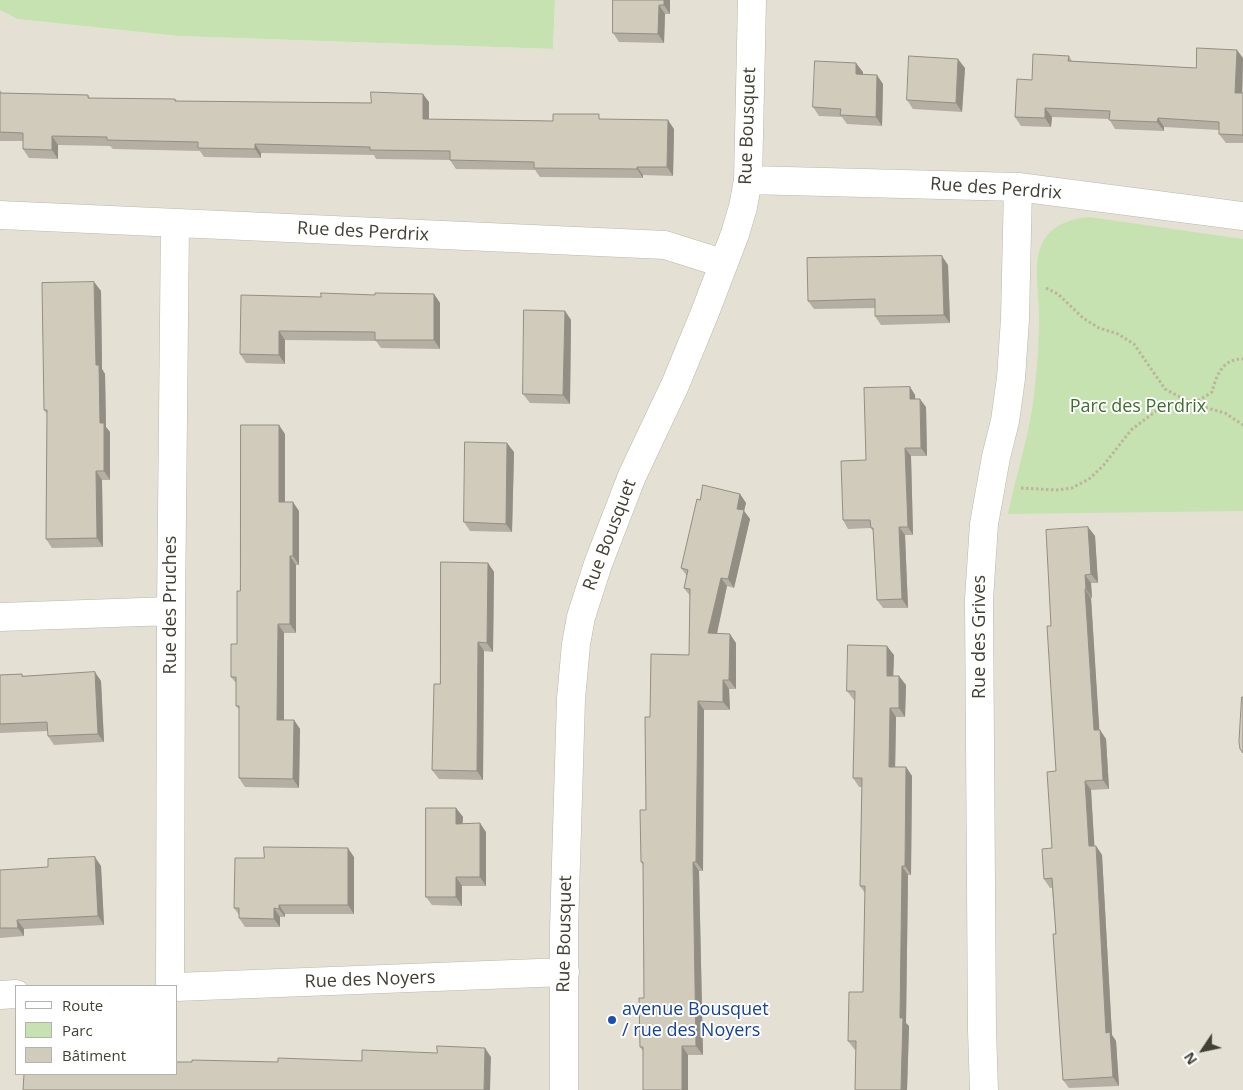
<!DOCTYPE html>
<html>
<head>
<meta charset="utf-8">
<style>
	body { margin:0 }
	#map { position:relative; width:1243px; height:1090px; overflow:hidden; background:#f1eee5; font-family:"Open Sans",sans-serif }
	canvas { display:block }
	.legend { position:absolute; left:15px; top:985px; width:162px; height:90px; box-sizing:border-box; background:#fff; border:1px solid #b3b2ae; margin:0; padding:6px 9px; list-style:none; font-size:15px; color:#423f35 }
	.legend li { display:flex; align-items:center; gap:10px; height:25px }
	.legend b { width:25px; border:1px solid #b3b2ae }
	.north { position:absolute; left:1178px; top:1025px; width:50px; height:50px; -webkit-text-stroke:4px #fff; paint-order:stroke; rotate:236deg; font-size:14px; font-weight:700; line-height:20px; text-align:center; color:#423f35 }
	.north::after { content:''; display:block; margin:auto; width:18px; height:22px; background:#423f35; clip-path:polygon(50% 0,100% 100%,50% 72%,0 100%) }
</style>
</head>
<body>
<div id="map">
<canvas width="1243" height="1090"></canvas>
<ul class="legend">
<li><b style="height:6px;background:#fff"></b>Route</li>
<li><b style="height:14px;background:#c6e2b1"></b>Parc</li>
<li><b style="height:14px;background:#d1cbbc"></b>Bâtiment</li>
</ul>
<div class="north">N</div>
</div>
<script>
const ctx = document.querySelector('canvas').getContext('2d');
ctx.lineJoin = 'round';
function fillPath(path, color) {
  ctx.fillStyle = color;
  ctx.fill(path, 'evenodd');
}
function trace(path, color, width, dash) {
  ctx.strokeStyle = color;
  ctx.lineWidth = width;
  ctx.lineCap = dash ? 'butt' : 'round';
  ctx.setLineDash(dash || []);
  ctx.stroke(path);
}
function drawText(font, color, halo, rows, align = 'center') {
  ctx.font = font + ' "Open Sans",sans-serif';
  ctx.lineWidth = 4;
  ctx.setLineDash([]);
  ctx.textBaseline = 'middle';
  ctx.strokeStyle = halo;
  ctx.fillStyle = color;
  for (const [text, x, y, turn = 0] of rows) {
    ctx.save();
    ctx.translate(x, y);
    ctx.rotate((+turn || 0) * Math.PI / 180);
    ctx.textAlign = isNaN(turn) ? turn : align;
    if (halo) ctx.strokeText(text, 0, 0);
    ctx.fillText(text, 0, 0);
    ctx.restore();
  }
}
const residential = new Path2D(`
	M 555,0 L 1243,0 L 1243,1090 L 0,1090 L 0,10 L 17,19 L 178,36 L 553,49 ZM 16,986 L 176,986 L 176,1074 L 16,1074 Z`);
const green = new Path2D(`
	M 0,0 L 555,0 L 553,49 L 178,36 L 17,19 L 0,10 Z
	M 1089,217 L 1243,239 L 1243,511 L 1008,514 C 1015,480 1026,445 1032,410 C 1036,381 1039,349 1039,319 C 1040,298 1032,263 1042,244 C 1051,225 1069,219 1089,217 Z`);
const path = new Path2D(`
	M 1046,288 L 1058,294 L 1083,318 L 1099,328 L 1118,334 L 1134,344 L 1165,389 L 1193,404 L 1225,413 L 1243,425
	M 1021,488 L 1056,490 L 1072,488 L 1089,479 L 1103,466 L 1131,430 L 1156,411 L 1193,404 L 1212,392 C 1216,376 1223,358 1243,359`);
const street = new Path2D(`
	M 748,180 L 1018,187 L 1243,216
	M 0,215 L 665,245 L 722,263
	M 0,617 L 171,611
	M 170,986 L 171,611 L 175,223
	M 176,987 L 565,972
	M 0,995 L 16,994
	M 564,1090 L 564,928 L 571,699 L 576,644 L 581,617 L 598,564 L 632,476 L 675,385 L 704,315 L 735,234 L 743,207 L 748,180 L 752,0
	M 984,1090 L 982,1030 L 979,599 L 984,524 L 996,457 L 1005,421 L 1011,378 L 1015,319 L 1018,187`);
const wall = new Path2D(`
	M 613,0 L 670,0 L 670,14 L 665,14 L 664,43 L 619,42 L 613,33 Z
	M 1069,56 L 1072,61 L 1196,68 L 1243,58 L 1242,93 L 1243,93 L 1243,143 L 1226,143 L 1219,134 L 1219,130 L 1164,127 L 1164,131 L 1115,129 L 1109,119 L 1052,117 L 1051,127 L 1021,126 L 1015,117 L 1032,80 Z
	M 965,68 L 962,112 L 913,109 L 907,100 Z
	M 863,72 L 863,75 L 883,84 L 882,126 L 847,124 L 842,117 L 819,116 L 813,107 Z
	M 0,90 L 2,93 L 88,95 L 90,98 L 175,99 L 177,101 L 371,103 L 429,102 L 429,119 L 553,121 L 602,119 L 674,129 L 673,176 L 643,175 L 643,178 L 540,177 L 535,170 L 456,169 L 450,160 L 376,159 L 374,155 L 261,153 L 261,158 L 204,157 L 200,151 L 113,149 L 110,146 L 58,145 L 58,159 L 29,158 L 23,149 L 23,141 L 0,141 Z
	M 948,265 L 950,323 L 881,325 L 875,316 L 875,308 L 814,309 L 808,301 Z
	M 94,282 L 101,291 L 102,369 L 105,374 L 106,427 L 110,432 L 110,480 L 102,480 L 103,547 L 52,548 L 46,539 L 47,414 L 44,410 Z
	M 434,294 L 440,303 L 440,349 L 381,348 L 376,341 L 285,340 L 285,364 L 246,363 L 240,354 L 321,297 L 375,295 Z
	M 565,311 L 571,320 L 570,404 L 530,403 L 523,394 Z
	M 910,387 L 915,395 L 915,399 L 926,407 L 927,456 L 911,456 L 913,535 L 905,535 L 908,608 L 883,608 L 877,600 L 873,531 L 871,528 L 848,529 L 843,520 L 866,460 Z
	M 285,434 L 285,502 L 299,511 L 299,565 L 296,565 L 296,633 L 284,633 L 284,720 L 294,720 L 300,729 L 299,788 L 245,787 L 239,778 L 239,709 L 236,706 L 236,683 L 231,677 L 237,644 L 240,591 Z
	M 514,452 L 512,532 L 470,531 L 464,522 Z
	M 740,494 L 746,503 L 744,511 L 750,519 L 734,588 L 727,586 L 717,634 L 736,643 L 736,689 L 729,689 L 730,710 L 704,710 L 703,871 L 699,871 L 703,1055 L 688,1055 L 688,1090 L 643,1090 L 643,1051 L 640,1047 L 644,998 L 643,865 L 641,862 L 646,810 L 650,717 L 689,655 L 690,596 L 684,588 L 687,576 L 681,568 L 700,500 Z
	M 1088,527 L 1095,536 L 1098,583 L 1091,583 L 1092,598 L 1091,598 L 1099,730 L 1100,730 L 1106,739 L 1109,789 L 1091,790 L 1094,846 L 1096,846 L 1102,855 L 1112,1035 L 1116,1041 L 1119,1086 L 1069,1088 L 1063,1080 L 1056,934 L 1052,888 L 1050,888 L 1044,879 L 1052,848 L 1056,771 L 1051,626 Z
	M 488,563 L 494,572 L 493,652 L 484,651 L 483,780 L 439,779 L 432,770 L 440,684 Z
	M 894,655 L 893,676 L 906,685 L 905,717 L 896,717 L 895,767 L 906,767 L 912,776 L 911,875 L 908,875 L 906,1023 L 909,1026 L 907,1090 L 855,1090 L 856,1050 L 855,1050 L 848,1041 L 863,992 L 865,893 L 860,886 L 862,787 L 859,787 L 853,778 L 855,700 L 854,700 L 847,691 Z
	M 22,674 L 23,676 L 101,681 L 104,742 L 54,745 L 48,736 L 48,731 L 0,733 L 0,675 Z
	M 456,808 L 463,817 L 462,824 L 486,832 L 486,886 L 462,886 L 462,906 L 432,905 L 426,897 Z
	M 354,857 L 354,914 L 285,914 L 285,917 L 280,917 L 280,927 L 245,927 L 239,918 L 239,915 L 234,908 Z
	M 101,866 L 104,925 L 24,929 L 24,936 L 0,938 L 0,870 Z`);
const shadedWall = new Path2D(`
	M 664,0 L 670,0 L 670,14 L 664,5 Z
	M 659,5 L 665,14 L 664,43 L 658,34 Z
	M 1237,50 L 1243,58 L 1242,102 L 1235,93 Z
	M 958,59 L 965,68 L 962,112 L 956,103 Z
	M 856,63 L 863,72 L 862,83 L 856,74 Z
	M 877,75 L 883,84 L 882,126 L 876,117 Z
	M 423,94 L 429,102 L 429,128 L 423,119 Z
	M 1045,108 L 1052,117 L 1051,127 L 1045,118 Z
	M 1158,118 L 1164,127 L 1164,131 L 1157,122 Z
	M 668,120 L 674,129 L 673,176 L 667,167 Z
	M 52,136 L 58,145 L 58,159 L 52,150 Z
	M 255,144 L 261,153 L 261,158 L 255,149 Z
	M 637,167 L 643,175 L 643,178 L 637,169 Z
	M 942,256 L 948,265 L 950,323 L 944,315 Z
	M 94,282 L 101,291 L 102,369 L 105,374 L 106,427 L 110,432 L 110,480 L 104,471 L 100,423 L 96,365 Z
	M 434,294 L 440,303 L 440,349 L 434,340 Z
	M 565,311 L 571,320 L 570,404 L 563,395 Z
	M 279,331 L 285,340 L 285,364 L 279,355 Z
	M 910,387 L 915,395 L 916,407 L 910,399 Z
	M 920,399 L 926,407 L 927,456 L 921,448 Z
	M 279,425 L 285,434 L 285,511 L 279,502 Z
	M 507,443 L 514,452 L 512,532 L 506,524 Z
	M 905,448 L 911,456 L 913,535 L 908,527 Z
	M 96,471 L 102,480 L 103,547 L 97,538 Z
	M 740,494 L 746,503 L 744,511 L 750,519 L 734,588 L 728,579 L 737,509 Z
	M 293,502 L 299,511 L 299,565 L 293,556 Z
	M 899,527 L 905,535 L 908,608 L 902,599 Z
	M 1088,527 L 1095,536 L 1098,583 L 1091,574 Z
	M 290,556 L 296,565 L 296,633 L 290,624 Z
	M 488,563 L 494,572 L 493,652 L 487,643 Z
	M 1085,575 L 1091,583 L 1092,598 L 1086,589 Z
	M 721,578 L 727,586 L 715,642 L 708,633 Z
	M 1085,589 L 1091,598 L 1100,739 L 1094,730 Z
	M 278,624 L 284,633 L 284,728 L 277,720 Z
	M 730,634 L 736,643 L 736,689 L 729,680 Z
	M 478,642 L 484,651 L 483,780 L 477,771 Z
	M 887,646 L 894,655 L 893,684 L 887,676 Z
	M 95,672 L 101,681 L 104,742 L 98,734 Z
	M 899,676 L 906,685 L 905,717 L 899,708 Z
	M 723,680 L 729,689 L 730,710 L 723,702 Z
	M 698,701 L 704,710 L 703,871 L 696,862 Z
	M 890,708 L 896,717 L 895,775 L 889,767 Z
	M 294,720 L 300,729 L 299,788 L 293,779 Z
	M 1100,730 L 1106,739 L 1109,789 L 1103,780 Z
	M 906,767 L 912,776 L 911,875 L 905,866 Z
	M 1085,781 L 1091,790 L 1095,855 L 1089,846 Z
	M 456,808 L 463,817 L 462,832 L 456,824 Z
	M 480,823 L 486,832 L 486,886 L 480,877 Z
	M 1096,846 L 1102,855 L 1112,1035 L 1116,1041 L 1119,1086 L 1113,1077 L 1106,1033 Z
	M 348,848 L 354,857 L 354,914 L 348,905 Z
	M 95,857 L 101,866 L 104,925 L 98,916 Z
	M 693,862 L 699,871 L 703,1055 L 696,1046 Z
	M 902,866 L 908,875 L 906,1023 L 909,1026 L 907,1090 L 901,1090 L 900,1018 Z
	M 456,877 L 462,886 L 462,906 L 456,897 Z
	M 279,905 L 285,914 L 285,917 L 279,909 Z
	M 274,908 L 280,917 L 280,927 L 274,919 Z
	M 17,920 L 24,929 L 24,936 L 18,928 Z
	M 682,1046 L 688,1055 L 688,1090 L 682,1090 Z
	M 485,1048 L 491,1057 L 490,1090 L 484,1090 Z`);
const building = new Path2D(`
	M 613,0 L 664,0 L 664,5 L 659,5 L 658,34 L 613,33 Z
	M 1197,48 L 1237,50 L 1235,93 L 1243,93 L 1243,135 L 1219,134 L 1219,122 L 1158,118 L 1157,122 L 1109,120 L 1110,111 L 1045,108 L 1045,118 L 1015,117 L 1017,79 L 1032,80 L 1033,54 L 1069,56 L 1068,61 L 1196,68 Z
	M 909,56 L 958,59 L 956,103 L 907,100 Z
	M 815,61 L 856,63 L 856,74 L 877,75 L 876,117 L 840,115 L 841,109 L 813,107 Z
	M 371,92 L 423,94 L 423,119 L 553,121 L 553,114 L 599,114 L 599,119 L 668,120 L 667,167 L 637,167 L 637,169 L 534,168 L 534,162 L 450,160 L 450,151 L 370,150 L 370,147 L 255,144 L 255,149 L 198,148 L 198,142 L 107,140 L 107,137 L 52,136 L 52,150 L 23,149 L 23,133 L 0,132 L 0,93 L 88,95 L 88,98 L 175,99 L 175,101 L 371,103 Z
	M 942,256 L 944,315 L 875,316 L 875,299 L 808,301 L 807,258 Z
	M 94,282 L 96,365 L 99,365 L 100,423 L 104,423 L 104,471 L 96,471 L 97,538 L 46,539 L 47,410 L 44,410 L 42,283 Z
	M 321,293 L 375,295 L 375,293 L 434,294 L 434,340 L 375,340 L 375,332 L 279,331 L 279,355 L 240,354 L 241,295 L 321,297 Z
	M 524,310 L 565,311 L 563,395 L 523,394 Z
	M 910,387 L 910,399 L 920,399 L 921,448 L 905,448 L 908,527 L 899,527 L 902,599 L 877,600 L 873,528 L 871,528 L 870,520 L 843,520 L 841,461 L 866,460 L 864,388 Z
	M 241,425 L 279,425 L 279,502 L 293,502 L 293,556 L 290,556 L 290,624 L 278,624 L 277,720 L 294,720 L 293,779 L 239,778 L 239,706 L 236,706 L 236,677 L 231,677 L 231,644 L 237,644 L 237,591 L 240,591 Z
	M 465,442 L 507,443 L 506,524 L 464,522 Z
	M 703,485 L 740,494 L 737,509 L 744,510 L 728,579 L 721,578 L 708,633 L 730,634 L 729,680 L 723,680 L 723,702 L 698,701 L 696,862 L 693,862 L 696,1046 L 682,1046 L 682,1090 L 643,1090 L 643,1047 L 640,1047 L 639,998 L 644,998 L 643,862 L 641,862 L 640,810 L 646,810 L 645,717 L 650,717 L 651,654 L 689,655 L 690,589 L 684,588 L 688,570 L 681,568 L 697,499 L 700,500 Z
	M 1088,527 L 1091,574 L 1085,575 L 1086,589 L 1085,589 L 1094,730 L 1100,730 L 1103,780 L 1085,781 L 1089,846 L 1096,846 L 1106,1033 L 1110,1032 L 1113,1077 L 1063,1080 L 1053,934 L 1056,934 L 1052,878 L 1044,879 L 1042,849 L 1052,848 L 1047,772 L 1056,771 L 1047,626 L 1051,626 L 1046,530 Z
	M 441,562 L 488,563 L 487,643 L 478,642 L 477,771 L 432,770 L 434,684 L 440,684 Z
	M 848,645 L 887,646 L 887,676 L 899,676 L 899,708 L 890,708 L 889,767 L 906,767 L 905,866 L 902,866 L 900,1018 L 903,1018 L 901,1090 L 855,1090 L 856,1041 L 848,1041 L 849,992 L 863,992 L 865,886 L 860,886 L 862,778 L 853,778 L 855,691 L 847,691 Z
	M 95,672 L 98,734 L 48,736 L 47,722 L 0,724 L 0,675 L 22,674 L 22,676 Z
	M 1242,697 L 1243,697 L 1243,753 L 1240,749 L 1239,742 Z
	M 426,808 L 456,808 L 456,824 L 480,823 L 480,877 L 456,877 L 456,897 L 426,897 Z
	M 264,847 L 348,848 L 348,905 L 279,905 L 279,909 L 274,908 L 274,919 L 239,918 L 239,908 L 234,908 L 235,858 L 264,858 Z
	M 95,857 L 98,916 L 17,920 L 18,928 L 0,928 L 0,870 L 48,867 L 48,859 Z
	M 437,1046 L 485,1048 L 484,1090 L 23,1090 L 24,1074 L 176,1074 L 176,1062 L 192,1062 L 192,1060 L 278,1062 L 278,1058 L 362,1061 L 362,1050 L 437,1053 Z`);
const markers = [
	[612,1020,5,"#1a4fb4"]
];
const streetNames = [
	["Rue Bousquet",748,126,-88],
	["Rue des Perdrix",996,189,4],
	["Rue des Perdrix",363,232,3],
	["Rue Bousquet",610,535,-69],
	["Rue des Pruches",171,605,-90],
	["Rue des Grives",980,637,-90],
	["Rue Bousquet",565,934,-89],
	["Rue des Noyers",370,980,-2]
];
const parkNames = [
	["Parc des Perdrix",1138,407]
];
const transitNames = [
	["avenue Bousquet",622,1010],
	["/ rue des Noyers",622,1031]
];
fillPath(residential, '#e4e1d4');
fillPath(green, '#c6e2b1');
trace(street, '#bbb7a9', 29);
trace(path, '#bcb49b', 3, [2.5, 2.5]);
trace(street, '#fff', 28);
fillPath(wall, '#b4afa2');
fillPath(shadedWall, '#928e84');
fillPath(building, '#d1cbbc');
trace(building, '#928e84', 1);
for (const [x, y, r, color] of markers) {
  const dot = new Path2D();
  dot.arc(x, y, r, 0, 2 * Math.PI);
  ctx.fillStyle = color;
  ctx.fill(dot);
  trace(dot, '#fff', 2);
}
drawText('18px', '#423f35', '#fff', streetNames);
drawText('18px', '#3f6e2e', '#fff', parkNames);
drawText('18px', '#164399', '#fff', transitNames, 'left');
</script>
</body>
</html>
